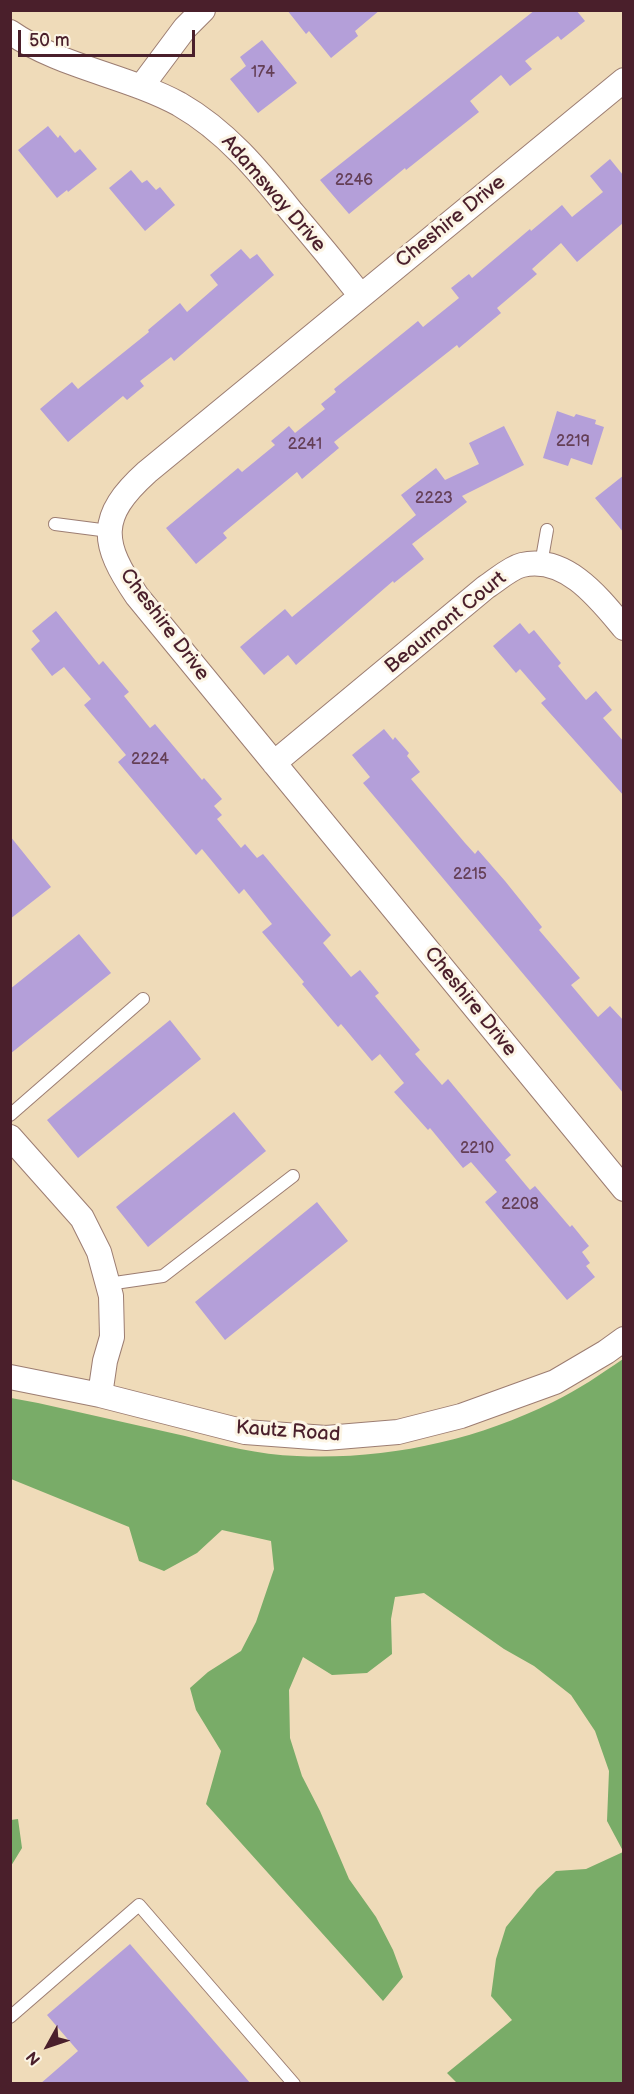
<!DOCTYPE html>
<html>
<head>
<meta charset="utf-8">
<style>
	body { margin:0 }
	#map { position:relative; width:634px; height:2094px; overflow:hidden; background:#efdbb9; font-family:"Balsamiq Sans",sans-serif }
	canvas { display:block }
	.frame { position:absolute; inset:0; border:12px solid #4a1f2b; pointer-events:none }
	.north { position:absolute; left:18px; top:2016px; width:60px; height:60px; -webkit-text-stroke:4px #fcf5e5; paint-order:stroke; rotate:230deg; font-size:16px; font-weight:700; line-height:24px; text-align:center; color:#4a1f2b }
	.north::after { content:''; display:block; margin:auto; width:21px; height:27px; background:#4a1f2b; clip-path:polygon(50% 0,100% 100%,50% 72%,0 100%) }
	.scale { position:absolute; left:18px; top:30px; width:177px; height:27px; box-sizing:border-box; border:3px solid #4a1f2b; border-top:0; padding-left:8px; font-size:18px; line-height:21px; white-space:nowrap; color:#4a1f2b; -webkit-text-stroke:4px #fcf5e5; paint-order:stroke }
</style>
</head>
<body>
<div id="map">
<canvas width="634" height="2094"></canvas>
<div class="frame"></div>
<div class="north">N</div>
<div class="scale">50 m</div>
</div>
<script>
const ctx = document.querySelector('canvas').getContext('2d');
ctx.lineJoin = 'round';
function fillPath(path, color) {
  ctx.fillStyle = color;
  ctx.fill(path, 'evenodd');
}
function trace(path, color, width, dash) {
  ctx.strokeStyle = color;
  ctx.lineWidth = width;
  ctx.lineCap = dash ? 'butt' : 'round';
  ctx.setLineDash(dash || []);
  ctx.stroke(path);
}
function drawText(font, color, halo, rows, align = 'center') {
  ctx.font = font + ' "Balsamiq Sans",sans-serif';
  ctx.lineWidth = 6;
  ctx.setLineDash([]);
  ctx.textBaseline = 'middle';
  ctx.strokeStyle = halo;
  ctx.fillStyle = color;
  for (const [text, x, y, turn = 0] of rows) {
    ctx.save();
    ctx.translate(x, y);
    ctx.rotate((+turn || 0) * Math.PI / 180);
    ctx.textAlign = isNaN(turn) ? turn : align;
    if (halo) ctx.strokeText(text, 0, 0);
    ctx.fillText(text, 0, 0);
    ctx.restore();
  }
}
const forest = new Path2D(`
	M 623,1359 L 623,1851 L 607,1821 L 609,1771 L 595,1731 L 571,1695 L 534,1666 L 504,1649 L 424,1593 L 395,1597 L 391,1619 L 392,1654 L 367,1673 L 332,1675 L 303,1657 L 289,1690 L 290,1738 L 302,1776 L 320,1811 L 349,1879 L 376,1917 L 393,1950 L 403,1977 L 383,2001 L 206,1804 L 221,1751 L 196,1710 L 190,1688 L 208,1672 L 241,1651 L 256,1622 L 274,1569 L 271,1541 L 222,1530 L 197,1553 L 164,1571 L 139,1561 L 129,1527 L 11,1479 L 11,1398 L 38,1403 C 87,1414 136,1425 185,1436 C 221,1445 259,1455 297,1456 C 386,1460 474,1441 553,1402 C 578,1390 601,1374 623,1359 Z
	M 18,1819 L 22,1848 L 11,1866 L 11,1820 Z
	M 623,1852 L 623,2083 L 457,2083 L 447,2073 L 512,2020 L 491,1996 L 496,1959 L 506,1927 L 537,1889 L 556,1871 L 586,1869 Z`);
const building = new Path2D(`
	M 287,10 L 380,10 L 355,31 L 358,36 L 331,58 L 309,31 L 306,34 Z
	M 535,10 L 576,10 L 585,21 L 561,40 L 558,36 L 525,61 L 532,69 L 510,86 L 501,75 L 470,101 L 479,112 L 406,170 L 405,168 L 349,214 L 320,180 Z
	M 262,40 L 297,83 L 258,113 L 230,79 L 246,66 L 240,57 Z
	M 48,126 L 58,138 L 60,135 L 75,153 L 80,149 L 97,169 L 68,192 L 67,190 L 57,198 L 18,150 Z
	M 610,159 L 623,175 L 623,223 L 577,262 L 561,243 L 532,269 L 537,274 L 497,308 L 501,313 L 459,348 L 457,345 L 334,442 L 339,448 L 302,479 L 297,472 L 223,533 L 227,538 L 196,564 L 166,528 L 238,468 L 242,472 L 275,445 L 271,441 L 289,426 L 295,433 L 325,409 L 321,404 L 336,392 L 334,389 L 418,321 L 423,327 L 459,298 L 451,288 L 469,274 L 472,278 L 530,229 L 531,231 L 562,205 L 572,217 L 603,192 L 590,176 Z
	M 131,170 L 142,183 L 147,180 L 156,190 L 160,187 L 175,205 L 145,231 L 109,188 Z
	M 241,249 L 250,259 L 257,254 L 274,275 L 174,361 L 171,357 L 140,381 L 144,386 L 127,400 L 123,396 L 68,442 L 40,409 L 72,382 L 78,389 L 149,332 L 148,330 L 180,303 L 187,312 L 218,285 L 210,275 Z
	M 557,411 L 574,417 L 576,414 L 596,420 L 595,424 L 604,427 L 592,465 L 571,458 L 568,466 L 543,458 Z
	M 504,426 L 524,465 L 462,496 L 467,502 L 412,544 L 424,559 L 394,583 L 393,581 L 296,665 L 288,655 L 264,675 L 240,647 L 285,609 L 292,617 L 416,515 L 401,495 L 436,468 L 445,480 L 479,464 L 469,443 Z
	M 624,475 L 624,533 L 595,498 Z
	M 56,611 L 99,665 L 103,661 L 129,692 L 124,696 L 150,728 L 155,724 L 202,780 L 204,778 L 222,799 L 214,806 L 222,815 L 217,819 L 241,848 L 245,844 L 257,858 L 263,854 L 331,935 L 323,943 L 351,977 L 360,970 L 379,993 L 375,996 L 420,1050 L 415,1054 L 442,1085 L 448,1079 L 511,1155 L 505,1160 L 530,1190 L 535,1186 L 570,1227 L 572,1225 L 589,1246 L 582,1252 L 590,1263 L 586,1266 L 595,1277 L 567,1300 L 485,1202 L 497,1192 L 471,1162 L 463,1168 L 430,1128 L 428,1130 L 394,1092 L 404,1083 L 380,1054 L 372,1061 L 341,1024 L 338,1027 L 302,984 L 304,982 L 262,932 L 272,924 L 244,889 L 239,894 L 202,849 L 196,855 L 118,762 L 126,755 L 84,705 L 91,699 L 64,667 L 52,676 L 31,649 L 40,641 L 32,631 Z
	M 520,623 L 529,634 L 534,630 L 561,663 L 558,666 L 586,700 L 596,691 L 612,710 L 603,718 L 624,742 L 624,796 L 541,703 L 546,699 L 520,669 L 516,673 L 493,646 Z
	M 384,729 L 393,740 L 395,737 L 409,753 L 407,756 L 420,772 L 411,779 L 465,843 L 475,854 L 478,850 L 505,881 L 542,927 L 539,930 L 580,978 L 571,985 L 598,1017 L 610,1006 L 624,1021 L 624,1094 L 363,783 L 370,777 L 352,755 Z
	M 10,836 L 51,887 L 10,919 Z
	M 79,934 L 111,973 L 10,1054 L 10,989 Z
	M 170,1020 L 201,1059 L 78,1158 L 47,1120 Z
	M 234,1112 L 266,1151 L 148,1247 L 116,1207 Z
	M 317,1202 L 348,1241 L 225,1340 L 195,1302 Z
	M 130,1944 L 251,2084 L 40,2084 L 78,2051 L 47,2015 Z`);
const lane = new Path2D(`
	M 55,524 L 109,531
	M 541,564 L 547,530
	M 10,1115 L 143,999
	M 108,1284 L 163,1276 L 293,1176
	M 10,2017 L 139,1905 L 294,2084`);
const street = new Path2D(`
	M 10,32 C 60,67 125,75 179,104 C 226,131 258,170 291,211 C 315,239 338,267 361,296
	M 624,80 L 147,472 C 97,517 101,543 137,596 L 624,1189
	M 141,87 L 185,28 L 203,10
	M 274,763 L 486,587 C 497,580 510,568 522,565 C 566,555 599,598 624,628
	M 10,1137 L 82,1218 L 99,1252 L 111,1296 L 112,1337 L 105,1361 L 100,1395
	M 10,1377 L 100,1395 L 245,1432 L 326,1438 L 398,1432 L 461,1416 L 555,1382 L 606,1352 L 624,1339`);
const numberNames = [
	["174",263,73],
	["2246",354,181],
	["2219",573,442],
	["2241",305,445],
	["2223",434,499],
	["2224",150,760],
	["2215",470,875],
	["2210",477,1149],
	["2208",520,1205]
];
const streetNames = [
	["Adamsway Drive",273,194,49],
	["Cheshire Drive",451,222,-39],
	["Beaumont Court",446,623,-39],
	["Cheshire Drive",164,625,53],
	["Cheshire Drive",470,1002,51],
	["Kautz Road",288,1432,4]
];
fillPath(forest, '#79ac68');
fillPath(building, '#b49fd9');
trace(lane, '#9c7d72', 14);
trace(street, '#9c7d72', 26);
trace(lane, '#fff', 12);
trace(street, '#fff', 24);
drawText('16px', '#643f56', null, numberNames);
drawText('20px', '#4a1f2b', '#fcf5e5', streetNames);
</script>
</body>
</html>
